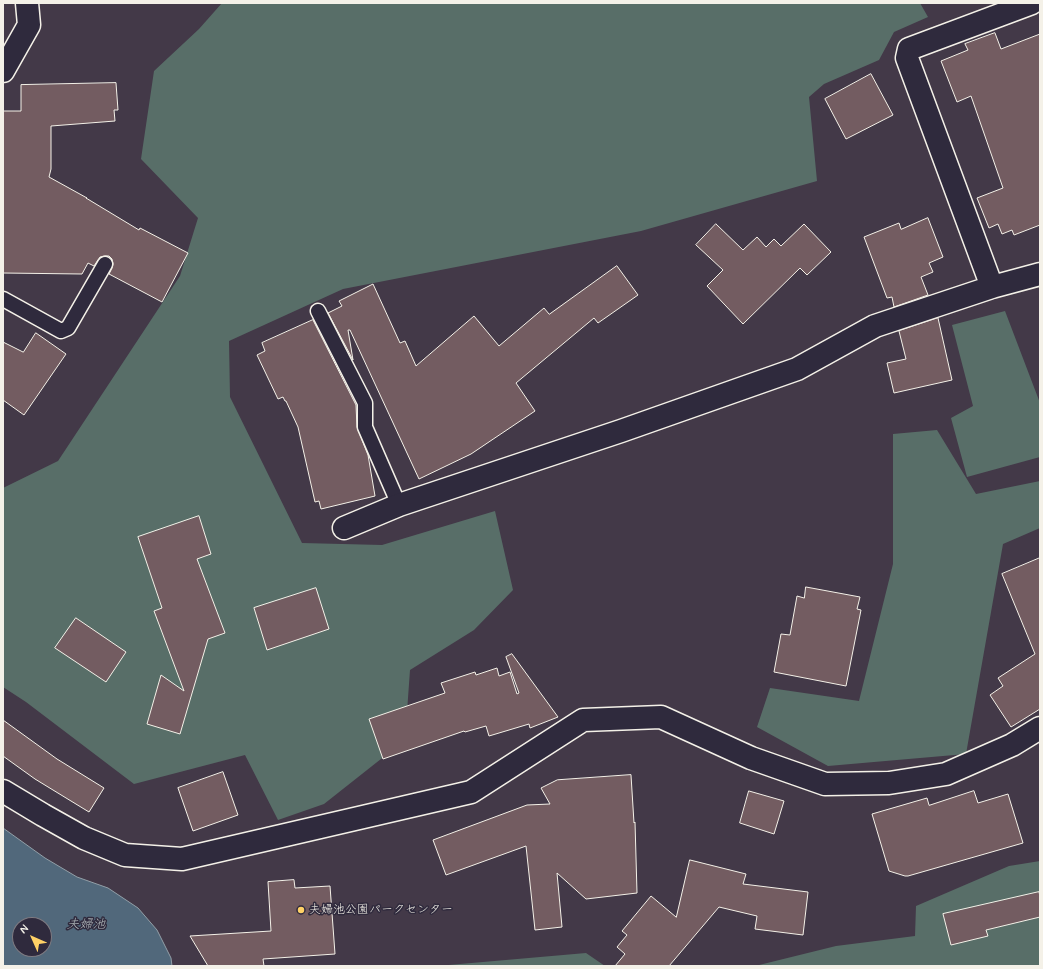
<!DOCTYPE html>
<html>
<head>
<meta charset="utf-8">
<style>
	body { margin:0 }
	#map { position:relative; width:1043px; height:969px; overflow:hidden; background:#433948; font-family:Mynerve,sans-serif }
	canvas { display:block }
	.frame { position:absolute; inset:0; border:4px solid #f4f1e8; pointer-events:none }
	.north { position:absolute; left:12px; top:917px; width:40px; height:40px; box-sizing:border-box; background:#2f2a3d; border:1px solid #7e7a81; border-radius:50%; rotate:315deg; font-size:11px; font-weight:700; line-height:16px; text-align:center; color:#f4f1e8 }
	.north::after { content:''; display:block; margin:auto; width:14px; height:18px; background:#ffd166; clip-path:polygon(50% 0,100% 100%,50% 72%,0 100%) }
</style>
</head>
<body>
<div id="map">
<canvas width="1043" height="969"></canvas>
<div class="frame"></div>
<div class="north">N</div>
</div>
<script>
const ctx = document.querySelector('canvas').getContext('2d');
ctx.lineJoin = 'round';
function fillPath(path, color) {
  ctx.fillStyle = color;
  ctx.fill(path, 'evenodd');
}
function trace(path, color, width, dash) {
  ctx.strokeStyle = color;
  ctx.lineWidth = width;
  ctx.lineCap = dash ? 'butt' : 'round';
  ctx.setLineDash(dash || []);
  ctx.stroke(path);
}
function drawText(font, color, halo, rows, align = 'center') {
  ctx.font = font + ' Mynerve,"Klee One",sans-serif';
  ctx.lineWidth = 3;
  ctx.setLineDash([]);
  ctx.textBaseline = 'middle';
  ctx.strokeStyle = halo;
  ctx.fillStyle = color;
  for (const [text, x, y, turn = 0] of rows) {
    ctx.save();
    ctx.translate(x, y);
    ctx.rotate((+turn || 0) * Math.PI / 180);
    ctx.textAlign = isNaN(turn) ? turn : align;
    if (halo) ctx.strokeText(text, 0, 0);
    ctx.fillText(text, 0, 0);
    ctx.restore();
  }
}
const green = new Path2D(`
	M 222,3 L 920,3 L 928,17 L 894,32 L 879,60 L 824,84 L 809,97 L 817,181 L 641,231 L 343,289 L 229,341 L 230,397 L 302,543 L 382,545 L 495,511 L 513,590 L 474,630 L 410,670 L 405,740 L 324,804 L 278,820 L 245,755 L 134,784 L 26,702 L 3,687 L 3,488 L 58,461 L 180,276 L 198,218 L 141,159 L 154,71 L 199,29 Z
	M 1005,311 L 1040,403 L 1040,457 L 967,477 L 951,418 L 973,406 L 952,325 Z
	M 937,430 L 976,494 L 1040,481 L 1040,528 L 1003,544 L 966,754 L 828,766 L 757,727 L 770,688 L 859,701 L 893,564 L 893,434 Z
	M 1040,861 L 1040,966 L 755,966 L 836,946 L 915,936 L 916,906 L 1009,866 Z
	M 586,953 L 605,966 L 437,966 Z`);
const water = new Path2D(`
	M 3,828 L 45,858 L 77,877 L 108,888 L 138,908 L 157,930 L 171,958 L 172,966 L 3,966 ZM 20,925 L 44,925 L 44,949 L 20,949 Z`);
const building = new Path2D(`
	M 995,33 L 1001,49 L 1040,34 L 1040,225 L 1014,235 L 1012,230 L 1002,234 L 998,224 L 989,228 L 977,198 L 1003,188 L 971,96 L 957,102 L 941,61 L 968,50 L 965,44 Z
	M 871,74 L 893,115 L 846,139 L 825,99 Z
	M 116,83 L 118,110 L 114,110 L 115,121 L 51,126 L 51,169 L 49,177 L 87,198 L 86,198 L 139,230 L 140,228 L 188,253 L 162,302 L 109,274 L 112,268 L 113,264 L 112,259 L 109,256 L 105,256 L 100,257 L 94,266 L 88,263 L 82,274 L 3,273 L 3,111 L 21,111 L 21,85 Z
	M 928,218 L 943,257 L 929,263 L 933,272 L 921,277 L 928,295 L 894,307 L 892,297 L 887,298 L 864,237 L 899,223 L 901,229 Z
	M 716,224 L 743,250 L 757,237 L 766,247 L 774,239 L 781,246 L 804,224 L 831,252 L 807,275 L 800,268 L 743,324 L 707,286 L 723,270 L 696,245 Z
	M 617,266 L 638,295 L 598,323 L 594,318 L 516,383 L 535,411 L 471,454 L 419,479 L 350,330 L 348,330 L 353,360 L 328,313 L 342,306 L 339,301 L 373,284 L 400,343 L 405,341 L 416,366 L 474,316 L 499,346 L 544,308 L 549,314 Z
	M 938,318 L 952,380 L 894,393 L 887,363 L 906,359 L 899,331 Z
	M 313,320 L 356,405 L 357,427 L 368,455 L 375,496 L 321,509 L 319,501 L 315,502 L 298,427 L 286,401 L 285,401 L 283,397 L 278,399 L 257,355 L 265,351 L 262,343 Z
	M 36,333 L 66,354 L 24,415 L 3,400 L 3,342 L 23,352 Z
	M 199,516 L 211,554 L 197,559 L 225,633 L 208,639 L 180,734 L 147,724 L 161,675 L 184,691 L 154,611 L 162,608 L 138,537 Z
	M 1040,558 L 1040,709 L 1011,727 L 990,695 L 1003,686 L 998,678 L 1035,654 L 1002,574 Z
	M 806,587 L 860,597 L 857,609 L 861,610 L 846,686 L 774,672 L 781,634 L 790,635 L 797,596 L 804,598 Z
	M 316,588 L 329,629 L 267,650 L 254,608 Z
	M 76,618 L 126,652 L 106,682 L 55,648 Z
	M 512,654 L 558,717 L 530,728 L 529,724 L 489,736 L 486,726 L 465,732 L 464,731 L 383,759 L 369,719 L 445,693 L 441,683 L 475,672 L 476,675 L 497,668 L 499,676 L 510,672 L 517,694 L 519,693 L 506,657 Z
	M 3,720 L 57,759 L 104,788 L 89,812 L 35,779 L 3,756 Z
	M 223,772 L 238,815 L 193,831 L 178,788 Z
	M 631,775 L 634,823 L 635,822 L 637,893 L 586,899 L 557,873 L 562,927 L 535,930 L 526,846 L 446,875 L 433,840 L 527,805 L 550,804 L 541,788 L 557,780 Z
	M 749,791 L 784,801 L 774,834 L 740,823 Z
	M 974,791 L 978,803 L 1008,794 L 1023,843 L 908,876 L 905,876 L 889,871 L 872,814 L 927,798 L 929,805 Z
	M 690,860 L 746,874 L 743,884 L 808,892 L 803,935 L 755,929 L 757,916 L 719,907 L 669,966 L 615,966 L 625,954 L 617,947 L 627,935 L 622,931 L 651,896 L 676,917 Z
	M 294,880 L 295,888 L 330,886 L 335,954 L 263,959 L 264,966 L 208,966 L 190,936 L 271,931 L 268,882 Z
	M 1039,892 L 1040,896 L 1040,917 L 986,930 L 988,936 L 951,945 L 943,914 Z`);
const lane = new Path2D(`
	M 3,299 L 61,331 L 68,328 L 105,264
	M 318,311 L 365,403 L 365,427 L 399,505`);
const street = new Path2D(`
	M 1032,3 L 909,49 L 907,58 L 992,287 L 1040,274
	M 3,71 L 29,25 L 27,3
	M 344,528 L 399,505 L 621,431 L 797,369 L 875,326 L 992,287
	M 3,791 L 43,815 L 84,838 L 125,855 L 182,859 L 471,792 L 583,720 L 661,717 L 751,758 L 825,784 L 889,783 L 946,774 L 1012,745 L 1040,728`);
const markers = [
	[301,910,4,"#ffd166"]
];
const poiNames = [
	["夫婦池公園パークセンター",309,910]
];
const waterNames = [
	["夫婦池",86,925]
];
fillPath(green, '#586e68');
fillPath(water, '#51687b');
trace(water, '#929fa7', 1);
fillPath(building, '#735c61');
trace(building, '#f4f1e8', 1);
trace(lane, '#f4f1e8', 17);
trace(street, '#f4f1e8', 25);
trace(lane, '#2f2a3d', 14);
trace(street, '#2f2a3d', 22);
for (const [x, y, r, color] of markers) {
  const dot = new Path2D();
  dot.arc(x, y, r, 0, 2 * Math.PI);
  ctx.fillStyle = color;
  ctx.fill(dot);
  trace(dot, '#2f2a3d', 1.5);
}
drawText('12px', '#f4f1e8', '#2f2a3d', poiNames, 'left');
drawText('italic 13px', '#b3babc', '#2f2a3d', waterNames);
</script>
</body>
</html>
